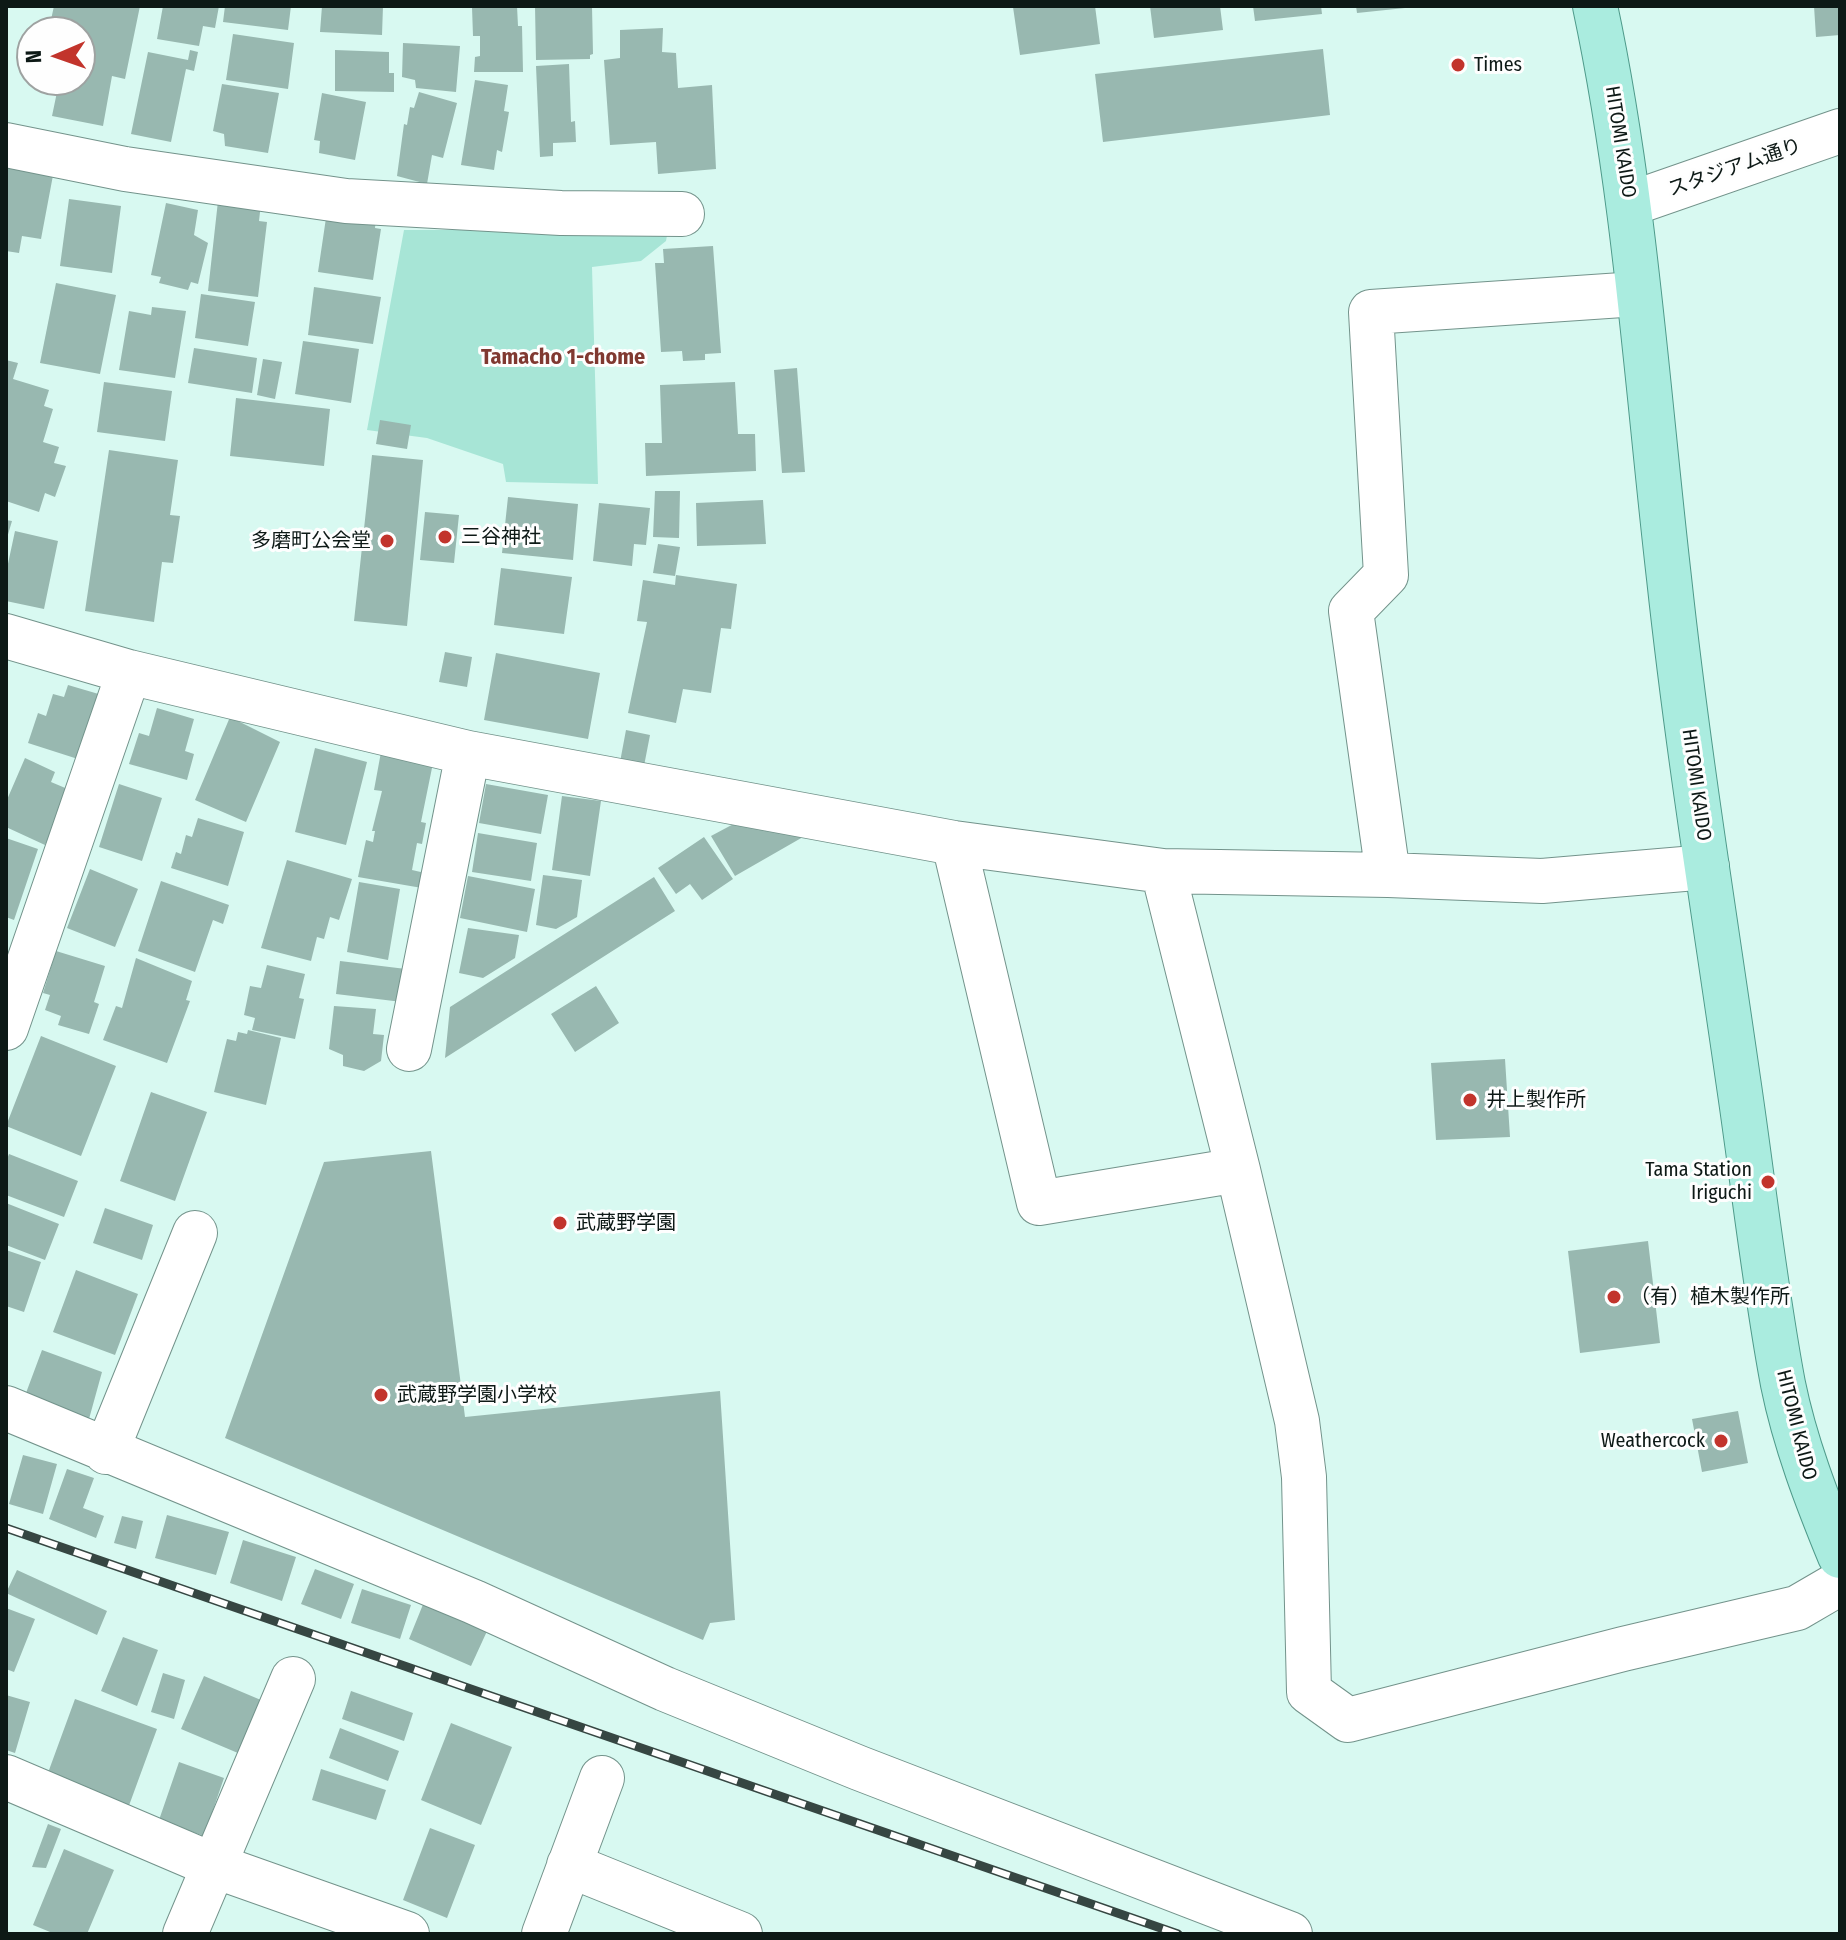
<!DOCTYPE html>
<html>
<head>
<meta charset="utf-8">
<style>
	body { margin:0 }
	#map { position:relative; width:1846px; height:1940px; overflow:hidden; background:#d8f9f1; font-family:"Fira Sans Condensed",sans-serif }
	canvas { display:block }
	.frame { position:absolute; inset:0; border:8px solid #0d1916; pointer-events:none }
	.north { position:absolute; left:16px; top:16px; width:80px; height:80px; box-sizing:border-box; background:#fefefe; border:2px solid #9ea2a1; border-radius:50%; rotate:268deg; font-size:22px; font-weight:700; line-height:32px; text-align:center; color:#0d1916 }
	.north::after { content:''; display:block; margin:auto; width:28px; height:36px; background:#c2342c; clip-path:polygon(50% 0,100% 100%,50% 72%,0 100%) }
</style>
</head>
<body>
<div id="map">
<canvas width="1846" height="1940"></canvas>
<div class="frame"></div>
<div class="north">N</div>
</div>
<script>
const ctx = document.querySelector('canvas').getContext('2d');
ctx.lineJoin = 'round';
function fillPath(path, color) {
  ctx.fillStyle = color;
  ctx.fill(path, 'evenodd');
}
function trace(path, color, width, dash) {
  ctx.strokeStyle = color;
  ctx.lineWidth = width;
  ctx.lineCap = dash ? 'butt' : 'round';
  ctx.setLineDash(dash || []);
  ctx.stroke(path);
}
function drawText(font, color, halo, rows, align = 'center') {
  ctx.font = font + ' "Fira Sans Condensed","Noto Sans JP",sans-serif';
  ctx.lineWidth = 6;
  ctx.setLineDash([]);
  ctx.textBaseline = 'middle';
  ctx.strokeStyle = halo;
  ctx.fillStyle = color;
  for (const [text, x, y, turn = 0] of rows) {
    ctx.save();
    ctx.translate(x, y);
    ctx.rotate((+turn || 0) * Math.PI / 180);
    ctx.textAlign = isNaN(turn) ? turn : align;
    if (halo) ctx.strokeText(text, 0, 0);
    ctx.fillText(text, 0, 0);
    ctx.restore();
  }
}
const green = new Path2D(`
	M 404,230 L 668,230 L 666,241 L 641,261 L 592,267 L 598,484 L 506,482 L 503,464 L 427,438 L 367,430 Z`);
const building = new Path2D(`
	M 54,6 L 140,6 L 125,79 L 112,76 L 103,126 L 52,116 L 57,92 L 39,89 L 41,80 L 80,80 L 80,32 L 49,29 Z
	M 163,6 L 219,6 L 215,28 L 203,26 L 199,46 L 157,39 Z
	M 225,6 L 291,6 L 288,30 L 223,22 Z
	M 322,6 L 383,6 L 382,35 L 320,32 Z
	M 517,6 L 518,26 L 522,26 L 523,72 L 474,72 L 475,57 L 480,56 L 480,36 L 473,36 L 472,7 Z
	M 535,6 L 592,6 L 593,54 L 590,55 L 590,59 L 536,60 Z
	M 1095,6 L 1100,44 L 1020,55 L 1013,7 Z
	M 1150,6 L 1220,6 L 1223,30 L 1154,38 Z
	M 1253,6 L 1321,6 L 1322,14 L 1255,21 Z
	M 1356,6 L 1404,6 L 1405,8 L 1357,13 Z
	M 1814,6 L 1840,6 L 1840,35 L 1816,37 Z
	M 663,28 L 662,52 L 676,53 L 678,88 L 712,85 L 716,169 L 658,174 L 656,142 L 610,145 L 604,60 L 620,58 L 620,30 Z
	M 233,34 L 294,43 L 288,89 L 226,80 Z
	M 403,43 L 460,46 L 456,92 L 416,88 L 415,80 L 402,77 Z
	M 1323,49 L 1330,115 L 1103,142 L 1095,74 Z
	M 190,50 L 198,52 L 194,71 L 186,69 L 171,142 L 131,134 L 148,52 L 188,60 Z
	M 335,50 L 389,52 L 389,73 L 394,73 L 394,92 L 335,91 Z
	M 569,64 L 571,122 L 575,121 L 576,142 L 553,143 L 553,156 L 540,157 L 536,66 Z
	M 475,80 L 508,85 L 504,111 L 509,112 L 502,152 L 497,150 L 494,170 L 461,165 Z
	M 222,84 L 279,93 L 268,153 L 225,146 L 224,134 L 213,131 Z
	M 419,92 L 457,103 L 443,158 L 432,155 L 427,184 L 397,176 L 404,124 L 407,125 L 410,107 L 414,108 Z
	M 322,93 L 366,102 L 355,160 L 319,153 L 320,141 L 314,140 Z
	M 6,160 L 54,170 L 41,239 L 22,236 L 19,253 L 6,251 Z
	M 69,199 L 121,206 L 112,273 L 60,266 Z
	M 218,201 L 261,203 L 259,221 L 267,222 L 258,297 L 208,291 Z
	M 166,203 L 198,210 L 194,235 L 208,243 L 198,284 L 191,282 L 188,290 L 159,283 L 161,277 L 151,275 Z
	M 326,218 L 376,218 L 375,228 L 381,229 L 373,280 L 318,272 Z
	M 713,246 L 721,353 L 705,354 L 705,360 L 683,361 L 682,351 L 661,352 L 655,263 L 664,263 L 663,249 Z
	M 56,283 L 116,295 L 100,374 L 40,363 Z
	M 314,287 L 381,297 L 373,344 L 308,335 Z
	M 201,294 L 255,302 L 248,346 L 195,338 Z
	M 152,307 L 186,311 L 175,378 L 119,370 L 129,311 L 151,315 Z
	M 303,341 L 359,349 L 351,403 L 295,394 Z
	M 194,348 L 257,358 L 252,393 L 188,383 Z
	M 263,359 L 282,362 L 275,399 L 257,395 Z
	M 6,360 L 18,363 L 13,379 L 49,390 L 44,406 L 53,409 L 43,442 L 59,447 L 54,463 L 66,466 L 55,497 L 45,493 L 39,512 L 6,501 Z
	M 797,368 L 805,472 L 782,473 L 774,370 Z
	M 104,382 L 172,391 L 165,441 L 97,432 Z
	M 735,382 L 738,434 L 755,434 L 756,471 L 646,476 L 645,443 L 662,443 L 660,385 Z
	M 236,398 L 330,409 L 324,466 L 230,456 Z
	M 380,420 L 411,425 L 407,449 L 376,444 Z
	M 109,450 L 178,460 L 170,515 L 180,516 L 173,563 L 162,562 L 154,622 L 85,611 Z
	M 372,455 L 423,460 L 407,626 L 354,621 Z
	M 655,491 L 680,491 L 679,538 L 653,537 Z
	M 508,497 L 578,504 L 573,560 L 502,553 Z
	M 763,500 L 766,544 L 697,546 L 696,503 Z
	M 599,503 L 650,508 L 646,545 L 634,544 L 632,566 L 593,561 Z
	M 425,512 L 459,515 L 454,563 L 420,560 Z
	M 6,520 L 12,521 L 7,538 L 6,538 Z
	M 15,531 L 58,541 L 44,609 L 6,601 L 6,573 Z
	M 658,544 L 680,547 L 675,576 L 653,573 Z
	M 501,568 L 572,577 L 564,634 L 494,625 Z
	M 676,575 L 737,584 L 731,629 L 721,628 L 711,693 L 683,689 L 676,723 L 628,713 L 647,622 L 637,621 L 643,580 L 675,585 Z
	M 445,652 L 472,657 L 467,687 L 439,682 Z
	M 496,653 L 600,673 L 588,739 L 484,720 Z
	M 68,685 L 102,695 L 81,760 L 28,743 L 38,713 L 46,716 L 53,694 L 64,697 Z
	M 157,708 L 194,719 L 185,751 L 194,754 L 187,780 L 129,764 L 139,733 L 149,736 Z
	M 230,717 L 280,742 L 246,822 L 195,800 Z
	M 626,730 L 650,735 L 644,766 L 620,762 Z
	M 315,748 L 367,762 L 346,845 L 295,832 Z
	M 381,752 L 433,763 L 421,822 L 426,823 L 422,844 L 417,843 L 412,870 L 425,873 L 422,888 L 358,877 L 366,840 L 373,842 L 375,831 L 372,831 L 382,791 L 374,790 Z
	M 25,758 L 55,772 L 51,782 L 70,790 L 45,845 L 6,827 L 6,802 Z
	M 119,784 L 162,798 L 142,861 L 99,847 Z
	M 486,784 L 548,795 L 541,834 L 479,823 Z
	M 562,796 L 601,801 L 590,876 L 552,870 Z
	M 198,818 L 244,832 L 228,886 L 171,868 L 176,852 L 181,854 L 186,835 L 192,837 Z
	M 741,820 L 803,837 L 735,876 L 711,836 Z
	M 478,833 L 537,843 L 531,881 L 472,872 Z
	M 704,837 L 733,879 L 702,900 L 690,884 L 676,894 L 658,868 Z
	M 6,838 L 38,849 L 14,920 L 6,917 Z
	M 287,860 L 352,879 L 339,920 L 330,917 L 324,939 L 317,937 L 311,961 L 261,948 Z
	M 90,869 L 138,889 L 115,947 L 67,928 Z
	M 543,875 L 582,880 L 577,917 L 556,929 L 536,925 Z
	M 468,876 L 535,889 L 527,932 L 460,918 Z
	M 654,877 L 675,911 L 445,1058 L 450,1007 Z
	M 161,881 L 229,905 L 223,924 L 213,920 L 195,972 L 138,951 Z
	M 359,882 L 400,889 L 388,960 L 347,952 Z
	M 468,928 L 519,935 L 515,958 L 483,978 L 459,973 Z
	M 56,951 L 105,966 L 94,1002 L 99,1004 L 89,1034 L 58,1025 L 61,1016 L 45,1010 L 50,995 L 43,993 Z
	M 136,958 L 192,981 L 186,1000 L 190,1001 L 167,1063 L 103,1040 L 116,1006 L 122,1008 Z
	M 340,961 L 406,969 L 402,1002 L 336,994 Z
	M 267,965 L 305,974 L 299,998 L 304,999 L 295,1039 L 252,1030 L 255,1018 L 244,1015 L 250,986 L 261,988 Z
	M 596,986 L 619,1023 L 575,1052 L 551,1014 Z
	M 334,1006 L 376,1009 L 373,1034 L 384,1035 L 381,1061 L 364,1071 L 343,1066 L 343,1055 L 329,1049 Z
	M 248,1030 L 281,1038 L 266,1105 L 214,1092 L 227,1039 L 236,1041 L 238,1032 L 247,1034 Z
	M 41,1036 L 116,1066 L 81,1156 L 6,1126 Z
	M 1505,1059 L 1510,1137 L 1436,1140 L 1431,1063 Z
	M 151,1092 L 207,1112 L 175,1201 L 120,1181 Z
	M 431,1151 L 465,1417 L 720,1391 L 735,1620 L 710,1623 L 703,1640 L 225,1438 L 324,1162 Z
	M 9,1154 L 78,1181 L 64,1217 L 6,1195 L 6,1162 Z
	M 6,1203 L 59,1224 L 45,1260 L 6,1245 Z
	M 105,1208 L 153,1225 L 142,1260 L 93,1243 Z
	M 1648,1241 L 1660,1343 L 1580,1353 L 1568,1251 Z
	M 6,1250 L 41,1262 L 24,1312 L 6,1306 Z
	M 76,1270 L 138,1294 L 115,1355 L 53,1332 Z
	M 42,1350 L 102,1372 L 89,1419 L 26,1393 Z
	M 1738,1411 L 1748,1463 L 1702,1472 L 1692,1419 Z
	M 23,1455 L 57,1464 L 43,1514 L 9,1504 Z
	M 67,1469 L 94,1478 L 83,1508 L 104,1516 L 96,1538 L 49,1519 Z
	M 167,1515 L 229,1532 L 216,1575 L 155,1558 Z
	M 122,1516 L 143,1521 L 136,1549 L 114,1543 Z
	M 243,1540 L 296,1557 L 282,1601 L 230,1583 Z
	M 315,1569 L 354,1584 L 341,1619 L 301,1604 Z
	M 17,1570 L 107,1611 L 97,1635 L 6,1593 Z
	M 362,1589 L 411,1605 L 400,1639 L 351,1623 Z
	M 424,1602 L 488,1629 L 471,1666 L 409,1639 Z
	M 6,1608 L 35,1619 L 14,1672 L 6,1669 Z
	M 123,1637 L 158,1650 L 137,1706 L 101,1691 Z
	M 163,1673 L 185,1680 L 174,1719 L 151,1712 Z
	M 204,1676 L 268,1703 L 245,1756 L 181,1729 Z
	M 351,1691 L 413,1713 L 404,1741 L 342,1719 Z
	M 6,1695 L 30,1702 L 15,1753 L 6,1750 Z
	M 75,1699 L 157,1729 L 127,1811 L 45,1781 Z
	M 451,1723 L 512,1747 L 481,1825 L 421,1800 Z
	M 340,1728 L 399,1751 L 388,1781 L 329,1758 Z
	M 179,1762 L 224,1778 L 204,1836 L 159,1820 Z
	M 321,1769 L 386,1790 L 376,1820 L 312,1800 Z
	M 48,1824 L 61,1829 L 46,1868 L 32,1867 Z
	M 430,1828 L 475,1845 L 447,1918 L 403,1900 Z
	M 64,1849 L 114,1870 L 87,1934 L 55,1934 L 33,1925 Z`);
const minor = new Path2D(`
	M 6,145 L 125,169 L 346,201 L 561,213 L 682,214
	M 1630,204 L 1840,131
	M 6,636 L 129,672 L 468,753 L 954,843 L 1163,871 L 1388,875 L 1542,881 L 1707,867
	M 954,843 L 1039,1203 L 1238,1170
	M 1163,871 L 1238,1170 L 1297,1421 L 1304,1477 L 1309,1692 L 1348,1720 L 1623,1649 L 1797,1608 L 1840,1583
	M 1388,875 L 1351,611 L 1386,575 L 1371,312 L 1637,294
	M 6,1028 L 129,672
	M 409,1049 L 468,753
	M 6,1408 L 474,1602 L 665,1689 L 859,1768 L 1290,1934
	M 106,1452 L 195,1233
	M 6,1777 L 215,1866 L 407,1934
	M 569,1865 L 740,1934
	M 185,1934 L 293,1679
	M 544,1934 L 602,1778`);
const major = new Path2D(`
	M 1595,6 C 1635,194 1647,387 1669,578 C 1687,745 1714,912 1738,1079 C 1753,1180 1764,1283 1783,1384 C 1795,1443 1817,1500 1840,1556`);
const rail = new Path2D(`
	M 6,1528 L 1178,1934`);
const markers = [
	[1458,65,8,"#c2342c"],
	[445,537,8,"#c2342c"],
	[387,541,8,"#c2342c"],
	[1470,1100,8,"#c2342c"],
	[1768,1182,8,"#c2342c"],
	[560,1223,8,"#c2342c"],
	[1614,1297,8,"#c2342c"],
	[381,1395,8,"#c2342c"],
	[1721,1441,8,"#c2342c"]
];
const poiNames = [
	["Times",1474,65],
	["三谷神社",461,537],
	["多磨町公会堂",371,541,"right"],
	["井上製作所",1486,1100],
	["Tama Station",1752,1170,"right"],
	["Iriguchi",1752,1193,"right"],
	["武蔵野学園",576,1223],
	["（有）植木製作所",1630,1297],
	["武蔵野学園小学校",397,1395],
	["Weathercock",1705,1441,"right"]
];
const streetNames = [
	["HITOMI KAIDO",1620,142,81],
	["スタジアム通り",1735,168,-19],
	["HITOMI KAIDO",1696,785,82],
	["HITOMI KAIDO",1796,1425,76]
];
const neighbourhoodNames = [
	["Tamacho 1-chome",563,358]
];
fillPath(green, '#a7e5d6');
fillPath(building, '#98b8b0');
trace(minor, '#73938b', 46);
trace(major, '#4e9a8a', 46);
trace(minor, '#fff', 44);
trace(major, '#aaecdf', 44);
trace(rail, '#364642', 9);
trace(rail, '#fefefe', 6, [18]);
for (const [x, y, r, color] of markers) {
  const dot = new Path2D();
  dot.arc(x, y, r, 0, 2 * Math.PI);
  ctx.fillStyle = color;
  ctx.fill(dot);
  trace(dot, '#fefefe', 3);
}
drawText('20px', '#0d1916', '#fefefe', poiNames, 'left');
drawText('20px', '#0d1916', '#fefefe', streetNames);
drawText('bold 22px', '#803931', '#fefefe', neighbourhoodNames);
</script>
</body>
</html>
